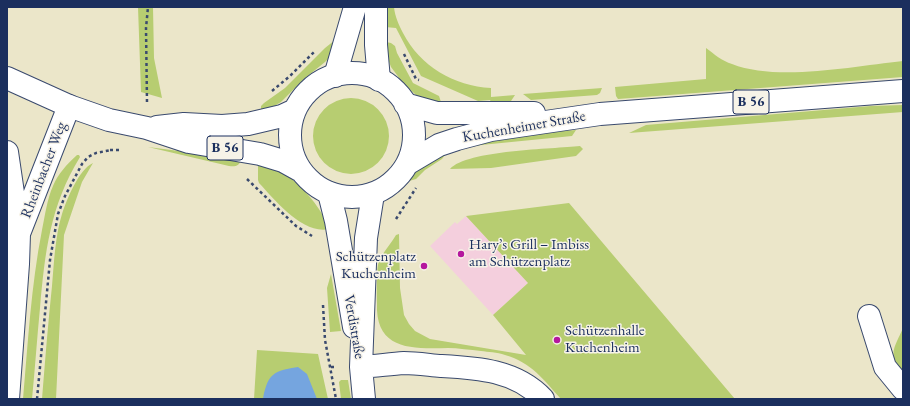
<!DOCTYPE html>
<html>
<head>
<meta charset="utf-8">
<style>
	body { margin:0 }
	#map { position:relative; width:910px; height:406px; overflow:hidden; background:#ebe6c9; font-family:"EB Garamond",serif }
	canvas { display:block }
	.frame { position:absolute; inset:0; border:8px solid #1b2f5e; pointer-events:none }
</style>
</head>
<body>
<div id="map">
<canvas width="910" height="406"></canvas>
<div class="frame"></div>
</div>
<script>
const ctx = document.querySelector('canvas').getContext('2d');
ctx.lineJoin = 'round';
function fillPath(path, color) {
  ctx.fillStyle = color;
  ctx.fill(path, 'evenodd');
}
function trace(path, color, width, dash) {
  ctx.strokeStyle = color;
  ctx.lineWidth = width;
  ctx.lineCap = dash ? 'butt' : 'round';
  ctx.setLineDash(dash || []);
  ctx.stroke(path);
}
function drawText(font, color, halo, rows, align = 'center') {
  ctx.font = font + ' "EB Garamond",serif';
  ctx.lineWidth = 3;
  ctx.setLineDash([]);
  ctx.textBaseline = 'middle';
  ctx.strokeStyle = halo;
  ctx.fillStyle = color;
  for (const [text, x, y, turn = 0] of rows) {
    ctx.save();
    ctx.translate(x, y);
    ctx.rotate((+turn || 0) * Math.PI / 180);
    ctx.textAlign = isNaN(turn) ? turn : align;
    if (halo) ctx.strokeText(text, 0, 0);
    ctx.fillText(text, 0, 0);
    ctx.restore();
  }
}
const built = new Path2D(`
	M 466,216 L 528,283 L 493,315 L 430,246 L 455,222 L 457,224 Z`);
const green = new Path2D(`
	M 138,7 L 153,7 L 154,58 L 162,98 L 141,92 Z
	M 387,7 L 394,7 C 395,17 399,25 403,33 C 420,66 454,86 491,88 L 491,97 L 515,95 L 511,101 L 491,102 L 490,100 L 478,101 L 421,76 L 396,28 L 385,27 Z
	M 335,40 L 331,56 L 325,62 L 304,79 L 281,102 L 271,108 L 261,112 L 261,106 L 264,103 L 285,88 L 325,48 Z
	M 386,42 L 391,43 L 395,46 L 397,53 L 413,83 L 439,96 L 442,105 L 416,95 L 403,83 L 391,67 L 387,56 Z
	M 706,48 C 714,54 722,61 732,64 C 778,82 854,66 903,61 L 903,77 L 618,99 L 616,96 L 615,87 L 706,79 Z
	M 602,88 L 600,93 L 597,95 L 531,100 L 523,94 Z
	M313 136a38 38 0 1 1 76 0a38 38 0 1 1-76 0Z
	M 903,105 L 903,112 L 629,133 L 646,125 L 871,106 Z
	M 576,130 L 572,136 L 481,145 L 464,148 L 469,144 L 536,133 Z
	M 580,146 L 583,149 L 576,156 L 491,168 L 450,169 C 467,150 553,149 580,146 Z
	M 148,147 L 241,159 C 240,166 235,167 229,166 Z
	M 446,152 L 445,155 L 442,159 L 425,170 L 416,179 L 409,181 L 419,168 Z
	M 77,155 L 79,155 L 80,157 C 50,206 45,252 40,308 C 37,338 35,369 32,399 L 23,399 C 28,343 31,286 42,230 C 45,216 47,199 53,186 C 58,174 67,164 77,155 Z
	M 258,162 C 286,166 321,203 329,229 C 303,235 275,200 259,183 L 258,180 Z
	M 93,163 L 82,182 L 64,235 L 56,399 L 42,399 C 45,361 48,324 52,286 C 54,264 55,236 62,214 C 67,199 79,169 93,163 Z
	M 569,203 L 735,399 L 561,399 C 543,379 532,363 505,355 C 497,352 488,352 481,351 C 470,350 458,348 448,348 C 411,349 375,350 377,303 C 377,293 376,269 379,261 C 383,252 391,244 396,235 L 399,234 L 400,288 L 404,315 L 409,324 L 415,331 L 430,339 L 526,355 L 493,315 L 528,283 L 466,216 Z
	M 331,274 L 341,331 L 330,332 L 327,288 Z
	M 903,328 L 903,374 C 887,354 894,349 903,328 Z
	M 257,350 L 318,354 L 328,399 L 254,399 Z
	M 341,380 L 348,380 L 351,399 L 341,399 L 339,382 Z`);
const water = new Path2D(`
	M 298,367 L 307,374 L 317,399 L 263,399 C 264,392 267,379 273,375 C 278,370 291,368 298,367 Z`);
const path = new Path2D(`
	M 404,54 L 416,79 L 419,80
	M 272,91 L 290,76 L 315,51
	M 147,102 L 146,28 L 148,7
	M 110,150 L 121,150
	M 247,179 L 296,226 L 312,236
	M 396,219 L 416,188
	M 323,305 L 325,340 L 336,399
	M 331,367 L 337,367
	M 37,399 L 50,260 L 58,214 L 65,196 L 82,164 L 88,157 L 96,153 L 111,150`);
const minor = new Path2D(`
	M 376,7 L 376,45 L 379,80
	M 335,76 L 355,7
	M 7,152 L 19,234 L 18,264 L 8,399
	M 329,193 L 336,221 L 354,327
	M 20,231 L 69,106
	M 869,316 L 885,367 L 903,389
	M 361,367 C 376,366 390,364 404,363 C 416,363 429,365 441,366 C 477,368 516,370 543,399
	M 364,399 L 361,367 L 366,238 L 373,194`);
const major = new Path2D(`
	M290 135a62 62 0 1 1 124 0a62 62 0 1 1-124 0Z
	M 7,78 L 69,106 L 109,120 L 147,128 L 189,142 L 260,154 L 283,161 L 301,171
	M 405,104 L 437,113 L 534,113
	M 157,127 L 184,124 L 222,126 L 248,124 L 282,116 L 295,110
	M 407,164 L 439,145 L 457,139 L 491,130 L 600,114 L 903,91`);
const markers = [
	[461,254,4,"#b5179e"],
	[424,266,4,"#b5179e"],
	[557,340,4,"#b5179e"]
];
const shields = [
	[751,102,36],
	[225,148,36]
];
const shieldNames = [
	["B 56",751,102],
	["B 56",225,148]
];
const streetNames = [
	["Kuchenheimer Straße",524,127,-10],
	["Rheinbacher Weg",44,170,-69],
	["Verdistraße",354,327,80]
];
const poiNames = [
	["Hary’s Grill – Imbiss",469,245],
	["am Schützenplatz",469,262],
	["Schützenplatz",416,257,"right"],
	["Kuchenheim",416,274,"right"],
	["Schützenhalle",565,331],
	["Kuchenheim",565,348]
];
fillPath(built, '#f4cfdd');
fillPath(green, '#b7cd71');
fillPath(water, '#75a5df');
trace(minor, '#3a4a6e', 24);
trace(major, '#3a4a6e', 24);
trace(path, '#3a4a6e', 2.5, [3, 3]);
trace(minor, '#fff', 22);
trace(major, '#fff', 22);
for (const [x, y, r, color] of markers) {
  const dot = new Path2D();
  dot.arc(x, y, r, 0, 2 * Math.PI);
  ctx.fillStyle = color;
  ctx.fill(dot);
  trace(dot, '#f7f3e8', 1.5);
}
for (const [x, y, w] of shields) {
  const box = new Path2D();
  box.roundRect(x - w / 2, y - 12, w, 24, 3);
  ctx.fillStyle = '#f7f3e8';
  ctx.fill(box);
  trace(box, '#1b2f5e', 1);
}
drawText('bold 14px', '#1b2f5e', null, shieldNames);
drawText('15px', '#1b2f5e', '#f7f3e8', streetNames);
drawText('15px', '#1b2f5e', '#f7f3e8', poiNames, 'left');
</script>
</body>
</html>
